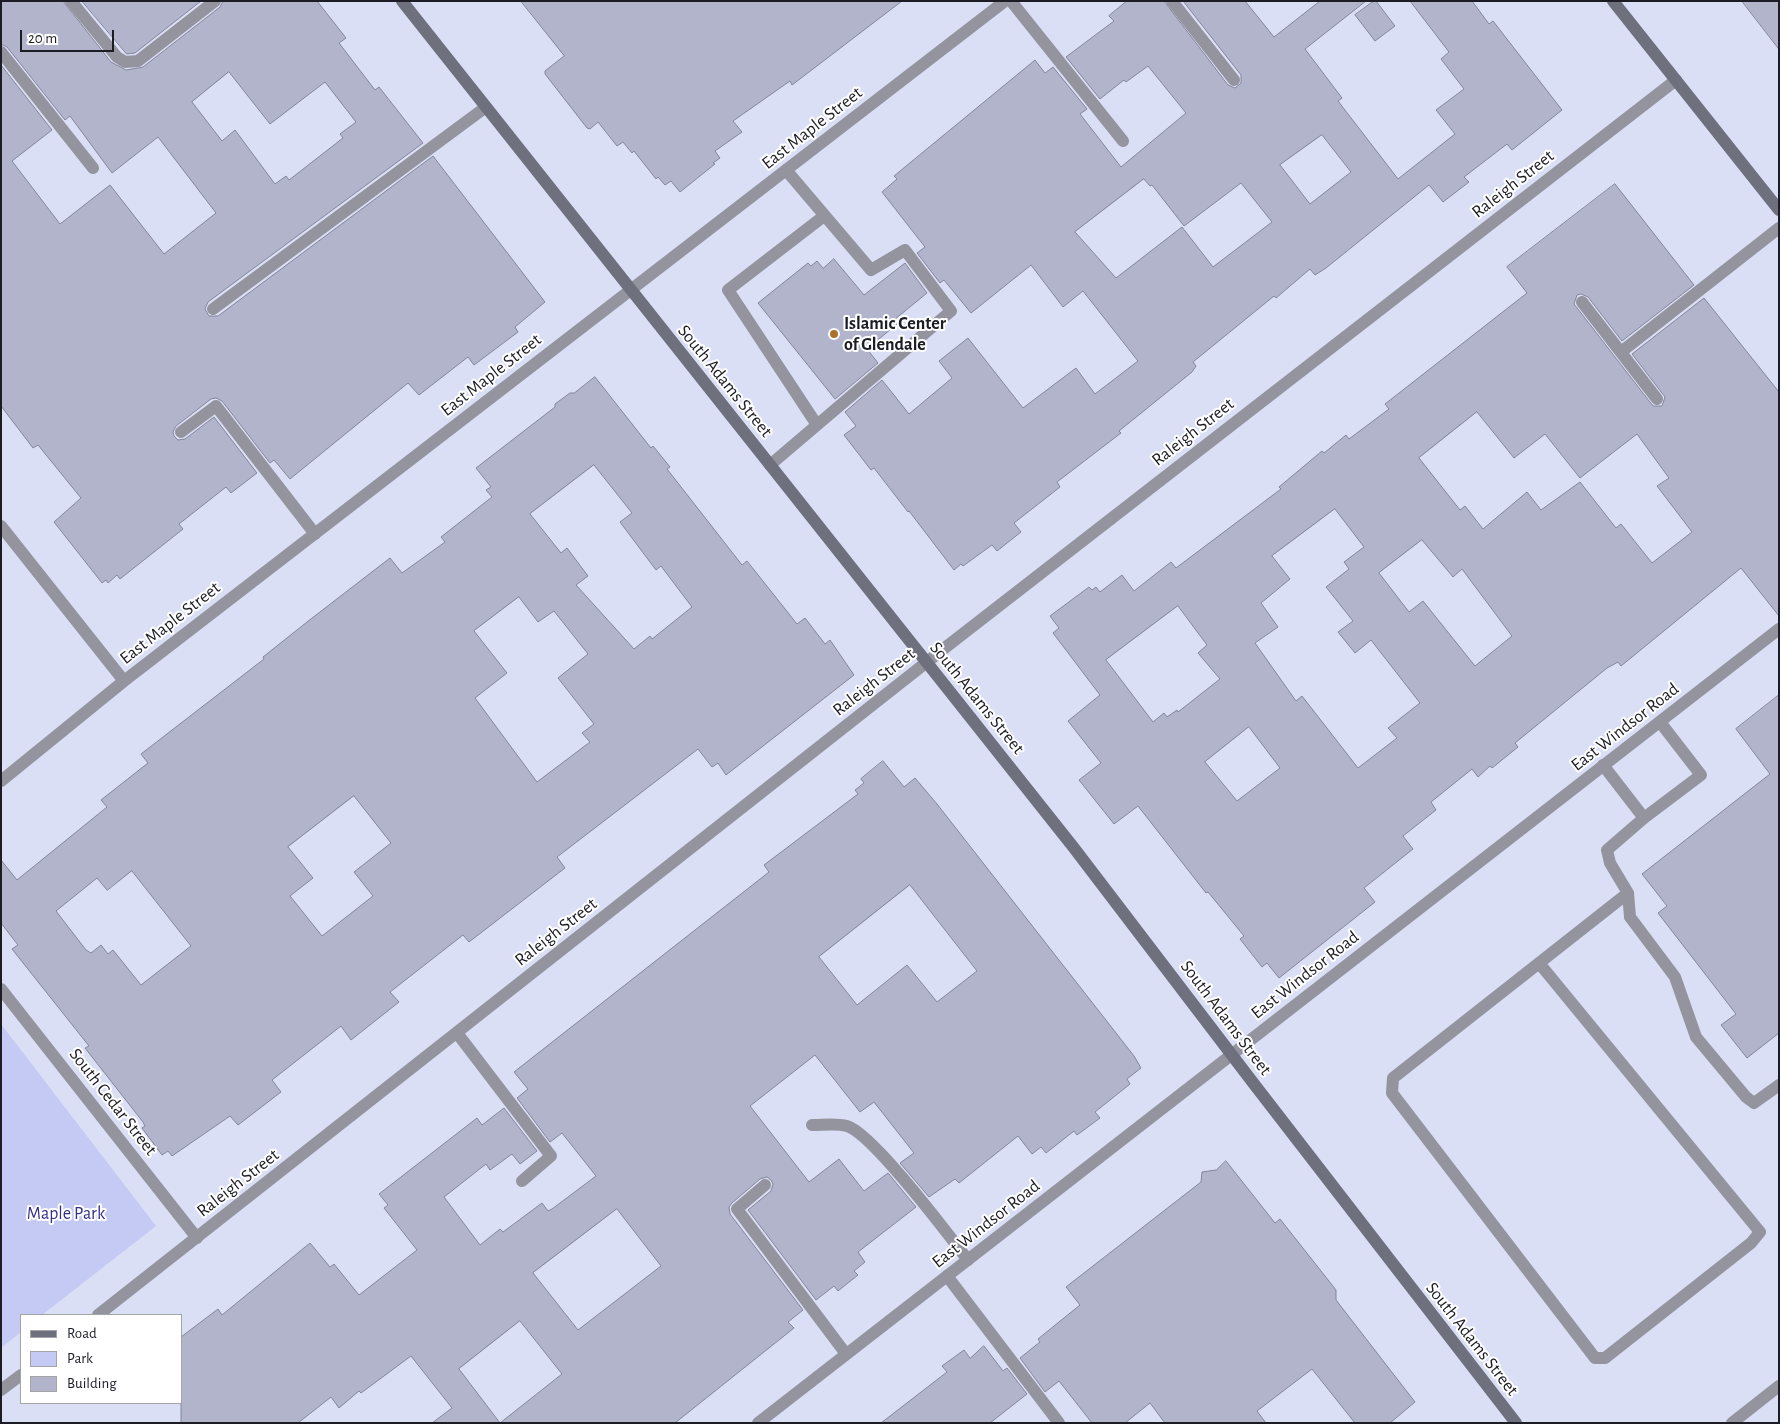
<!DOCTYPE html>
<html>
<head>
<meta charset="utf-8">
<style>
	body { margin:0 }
	#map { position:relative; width:1780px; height:1424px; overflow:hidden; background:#dbdff6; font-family:"Alegreya Sans",sans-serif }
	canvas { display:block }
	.frame { position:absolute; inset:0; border:2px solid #1b1c24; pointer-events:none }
	.legend { position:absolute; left:20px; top:1314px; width:162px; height:90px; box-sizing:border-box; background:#fff; border:1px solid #a4a4a7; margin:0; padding:6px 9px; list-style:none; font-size:15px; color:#1b1c24 }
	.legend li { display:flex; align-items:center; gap:10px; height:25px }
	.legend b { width:25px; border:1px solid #a4a4a7 }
	.scale { position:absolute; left:20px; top:30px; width:94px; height:22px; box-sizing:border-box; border:2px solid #1b1c24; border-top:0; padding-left:6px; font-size:15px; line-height:18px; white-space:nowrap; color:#1b1c24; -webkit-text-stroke:4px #fff; paint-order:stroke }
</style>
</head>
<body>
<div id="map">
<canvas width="1780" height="1424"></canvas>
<div class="frame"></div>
<ul class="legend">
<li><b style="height:6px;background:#6e707d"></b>Road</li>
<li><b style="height:14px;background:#c4caf4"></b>Park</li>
<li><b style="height:14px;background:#b1b4ca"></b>Building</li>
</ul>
<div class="scale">20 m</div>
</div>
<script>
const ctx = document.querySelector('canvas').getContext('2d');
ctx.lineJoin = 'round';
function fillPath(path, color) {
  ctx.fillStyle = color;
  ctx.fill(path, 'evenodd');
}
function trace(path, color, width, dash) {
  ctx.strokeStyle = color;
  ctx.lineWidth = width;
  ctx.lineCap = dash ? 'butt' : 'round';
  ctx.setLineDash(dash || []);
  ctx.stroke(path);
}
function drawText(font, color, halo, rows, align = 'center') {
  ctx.font = font + ' "Alegreya Sans",sans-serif';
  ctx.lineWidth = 4;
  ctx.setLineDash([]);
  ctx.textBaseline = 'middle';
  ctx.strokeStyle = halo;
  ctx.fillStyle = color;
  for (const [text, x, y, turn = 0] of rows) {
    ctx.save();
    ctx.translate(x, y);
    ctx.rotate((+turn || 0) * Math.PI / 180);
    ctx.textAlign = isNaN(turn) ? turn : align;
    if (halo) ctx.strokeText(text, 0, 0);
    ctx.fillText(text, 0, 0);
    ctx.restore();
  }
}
const green = new Path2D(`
	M 1,1024 L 156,1226 L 42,1315 L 21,1315 L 21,1332 L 1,1348 Z`);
const building = new Path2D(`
	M 1,1 L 63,1 L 111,62 L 126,70 L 143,67 L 220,7 L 223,1 L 317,1 L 346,38 L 339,43 L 375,90 L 379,87 L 423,143 L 208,302 L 205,309 L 209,316 L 218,316 L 433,156 L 545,302 L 515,327 L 518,332 L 474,365 L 468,357 L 419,395 L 408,383 L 290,479 L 274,460 L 270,463 L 222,401 L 216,398 L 211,399 L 176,426 L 173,432 L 174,436 L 178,440 L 185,439 L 214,417 L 257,473 L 231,493 L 226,487 L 179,524 L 183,529 L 120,579 L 117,575 L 108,583 L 106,580 L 102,583 L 54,522 L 81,498 L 38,445 L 33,448 L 1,406 L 1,65 L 52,130 L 12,161 L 60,224 L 110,185 L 164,254 L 216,213 L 158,137 L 112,173 L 70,116 L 65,120 L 7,47 L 1,44 ZM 229,72 L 270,124 L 325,82 L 356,122 L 340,134 L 343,138 L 289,180 L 286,176 L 275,184 L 235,130 L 222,141 L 192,102 Z
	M 82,1 L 201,1 L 135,53 L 127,54 Z
	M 521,1 L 902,1 L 792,85 L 790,81 L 733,121 L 742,132 L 715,151 L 720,158 L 713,163 L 715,164 L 680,192 L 671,181 L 665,185 L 658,177 L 656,179 L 634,151 L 632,153 L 623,142 L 617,146 L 598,122 L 590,129 L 587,128 L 545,74 L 545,71 L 564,56 Z
	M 1127,1 L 1164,1 L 1228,85 L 1235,88 L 1241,83 L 1241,75 L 1183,1 L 1245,1 L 1274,37 L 1320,1 L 1366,1 L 1305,49 L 1342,98 L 1338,101 L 1398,179 L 1455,134 L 1436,110 L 1464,89 L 1441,59 L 1449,52 L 1410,1 L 1472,1 L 1489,24 L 1493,21 L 1562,110 L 1512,150 L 1507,144 L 1464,177 L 1469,182 L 1443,202 L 1429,185 L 1326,268 L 1315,275 L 1310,269 L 1276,298 L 1274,296 L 1193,362 L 1196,366 L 1192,372 L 1119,431 L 1121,433 L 1057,482 L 1060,487 L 1014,523 L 1021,532 L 997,551 L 992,545 L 963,566 L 961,564 L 954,570 L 909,511 L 908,512 L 874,468 L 871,470 L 844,435 L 856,426 L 845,412 L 882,380 L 909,414 L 952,378 L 939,361 L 968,338 L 1023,408 L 1076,368 L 1095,394 L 1138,361 L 1083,291 L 1063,307 L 1031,265 L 971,313 L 944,280 L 940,283 L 917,253 L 925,247 L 882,192 L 897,179 L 894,176 L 1035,60 L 1045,73 L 1053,67 L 1087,109 L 1080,114 L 1121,167 L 1186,113 L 1148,66 L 1126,82 L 1124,80 L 1100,99 L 1066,57 L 1114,21 L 1109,16 ZM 1322,135 L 1351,172 L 1310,204 L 1280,165 ZM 1144,179 L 1150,186 L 1152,185 L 1184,226 L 1241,183 L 1272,222 L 1213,267 L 1182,227 L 1116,278 L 1075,232 Z
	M 1374,1 L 1376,1 L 1395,26 L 1375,41 L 1355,15 Z
	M 1742,1 L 1779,1 L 1779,49 Z
	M 1615,184 L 1694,285 L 1622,341 L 1588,297 L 1581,294 L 1577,295 L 1574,304 L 1653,406 L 1662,406 L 1665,397 L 1632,354 L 1704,298 L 1779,392 L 1779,616 L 1741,568 L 1621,666 L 1618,662 L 1607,668 L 1515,743 L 1518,747 L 1492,768 L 1490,766 L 1478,777 L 1472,769 L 1431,802 L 1436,810 L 1403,836 L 1413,849 L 1364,888 L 1375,902 L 1279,978 L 1267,963 L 1262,967 L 1240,939 L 1244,936 L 1208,892 L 1206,893 L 1138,806 L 1114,824 L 1079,780 L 1101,763 L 1068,721 L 1100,695 L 1053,633 L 1059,628 L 1050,616 L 1089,587 L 1092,590 L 1096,587 L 1100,592 L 1122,575 L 1134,591 L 1171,562 L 1176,568 L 1281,489 L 1279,487 L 1322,451 L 1324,453 L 1346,435 L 1349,439 L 1389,409 L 1385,404 L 1527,293 L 1507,267 ZM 1477,412 L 1514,458 L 1545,434 L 1580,478 L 1637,434 L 1669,478 L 1657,486 L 1692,532 L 1652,563 L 1621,524 L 1616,528 L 1580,482 L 1541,510 L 1527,492 L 1483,529 L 1465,506 L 1460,510 L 1419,458 ZM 1335,509 L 1364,547 L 1344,562 L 1349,569 L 1326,587 L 1353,621 L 1338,632 L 1355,653 L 1371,640 L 1420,703 L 1388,728 L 1397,738 L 1358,768 L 1302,696 L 1296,701 L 1255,643 L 1278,627 L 1261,603 L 1290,579 L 1272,556 ZM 1422,540 L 1453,577 L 1462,569 L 1512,636 L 1475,666 L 1423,601 L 1409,612 L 1379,573 ZM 1178,606 L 1207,645 L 1198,653 L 1220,679 L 1178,712 L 1177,710 L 1167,717 L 1164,713 L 1153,722 L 1106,660 ZM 1249,727 L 1280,768 L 1237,801 L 1205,762 Z
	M 834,259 L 864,295 L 905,263 L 927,293 L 894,320 L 897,324 L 867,349 L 878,363 L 835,399 L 758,303 L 808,263 L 811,266 L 817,261 L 823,268 Z
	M 595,377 L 651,448 L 653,446 L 670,467 L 667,469 L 742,565 L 747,561 L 797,624 L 805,618 L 825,644 L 830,640 L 854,675 L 726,775 L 718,763 L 712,767 L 698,749 L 557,857 L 565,868 L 469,942 L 463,935 L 390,992 L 399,1002 L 351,1040 L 341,1026 L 272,1080 L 281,1092 L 238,1125 L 230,1116 L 172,1156 L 168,1151 L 162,1155 L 142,1128 L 145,1126 L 143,1122 L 85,1048 L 89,1046 L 12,949 L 18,945 L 1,923 L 1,860 L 17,880 L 107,807 L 101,800 L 148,763 L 141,754 L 264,659 L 263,657 L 307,622 L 390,558 L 402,573 L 445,542 L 441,537 L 492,497 L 486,490 L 491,487 L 476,468 L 555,407 L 555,404 L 570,393 L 574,393 ZM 594,465 L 632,513 L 620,522 L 656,570 L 661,566 L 692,607 L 652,639 L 650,636 L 634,649 L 576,585 L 588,576 L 567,548 L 561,553 L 530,514 ZM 519,597 L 538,622 L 554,611 L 588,654 L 558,678 L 594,724 L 582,733 L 590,742 L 537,782 L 475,698 L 507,673 L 474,631 ZM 354,796 L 391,843 L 354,872 L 373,896 L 322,936 L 290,896 L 313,878 L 288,847 ZM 132,871 L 191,946 L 141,985 L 113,950 L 108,954 L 101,945 L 91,953 L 86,950 L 56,911 L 97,878 L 107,890 Z
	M 1779,695 L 1779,1033 L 1747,1058 L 1721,1025 L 1736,1014 L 1658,913 L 1667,906 L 1642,874 L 1770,774 L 1736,729 Z
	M 883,761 L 904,787 L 915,778 L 937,804 L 1134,1056 L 1141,1068 L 1127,1079 L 1130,1084 L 1095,1112 L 1100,1118 L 1077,1135 L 1074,1131 L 1046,1153 L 1041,1147 L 1032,1154 L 1018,1136 L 959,1183 L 955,1179 L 929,1197 L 900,1163 L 914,1153 L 874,1102 L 860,1112 L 815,1055 L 750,1106 L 809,1182 L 839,1159 L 864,1191 L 888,1173 L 916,1207 L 858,1252 L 865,1262 L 854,1271 L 858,1275 L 838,1291 L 834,1286 L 816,1300 L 748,1210 L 771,1191 L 773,1184 L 771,1180 L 767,1177 L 760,1179 L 732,1203 L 729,1207 L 730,1214 L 803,1310 L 788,1322 L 794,1328 L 675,1423 L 432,1423 L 452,1408 L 411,1356 L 361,1393 L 359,1391 L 339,1408 L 331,1397 L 298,1423 L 181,1423 L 181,1337 L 218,1309 L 222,1315 L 310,1243 L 330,1267 L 334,1264 L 359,1295 L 417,1250 L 384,1208 L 388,1205 L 379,1194 L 477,1118 L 482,1125 L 504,1108 L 537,1151 L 520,1164 L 512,1154 L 490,1170 L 486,1164 L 444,1197 L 480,1245 L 500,1229 L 503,1232 L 542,1203 L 548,1211 L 552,1209 L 596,1176 L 562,1133 L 550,1142 L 517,1098 L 528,1089 L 514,1072 L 769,872 L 764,865 L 858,794 L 855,790 L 864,783 L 861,779 ZM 910,885 L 977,971 L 937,1002 L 907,965 L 857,1005 L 819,957 ZM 617,1209 L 661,1266 L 578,1330 L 533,1273 ZM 520,1321 L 562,1374 L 500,1423 L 459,1369 Z
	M 1226,1161 L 1275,1223 L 1280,1219 L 1336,1290 L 1336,1300 L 1415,1402 L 1390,1423 L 1355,1423 L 1312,1369 L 1257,1411 L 1266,1423 L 1165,1423 L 1150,1403 L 1125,1423 L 1092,1423 L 1059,1381 L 1045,1392 L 1020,1358 L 1040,1342 L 1038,1339 L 1080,1305 L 1066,1287 L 1201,1182 L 1202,1172 L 1216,1170 Z
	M 984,1346 L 1003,1371 L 1007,1368 L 1027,1394 L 990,1423 L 881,1423 L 947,1372 L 942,1366 L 964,1350 L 970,1358 Z`);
const lane = new Path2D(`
	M 71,1 L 117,57 L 125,62 L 138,61 L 215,1
	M 1011,1 L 1123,141
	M 1172,1 L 1234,80
	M 1,52 L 93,168
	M 786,170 L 871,270 L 905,250 L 951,311 L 817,425 L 728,290 L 824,216
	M 1582,302 L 1657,399
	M 213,309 L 486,107
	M 1621,352 L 1779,228
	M 181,432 L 216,406 L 315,534
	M 770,465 L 817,425
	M 1603,765 L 1644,818
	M 1628,893 L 1630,917 L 1675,977 L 1696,1037 L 1746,1097 L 1754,1103 L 1779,1085
	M 1539,963 L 1760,1232 L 1751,1243 L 1605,1358 L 1595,1358 L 1392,1093 L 1393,1078 L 1628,893 L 1610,863 L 1607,850 L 1644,818 L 1701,775 L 1660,722
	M 457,1033 L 551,1156 L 522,1181
	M 812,1125 C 823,1125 836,1123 847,1126 C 873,1134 947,1233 968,1260
	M 765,1185 L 737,1209 L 846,1354
	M 947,1276 L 1059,1423`);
const street = new Path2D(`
	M 1,526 L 124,681
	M 1,781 L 124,681 L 1005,1
	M 1,989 L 197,1238
	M 98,1315 L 946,647 L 1676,80
	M 1,1390 L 21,1375
	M 758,1423 L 1779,629
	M 1732,1423 L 1779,1386`);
const secondary = new Path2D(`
	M 402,1 L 1074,848 L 1254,1084 L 1516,1423
	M 1613,1 L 1779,210`);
const markers = [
	[834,334,5,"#a9732e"]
];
const streetNames = [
	["East Maple Street",812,128,-38],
	["Raleigh Street",1513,184,-38],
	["East Maple Street",491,375,-38],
	["South Adams Street",725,381,51],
	["Raleigh Street",1193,432,-38],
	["East Maple Street",170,623,-38],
	["Raleigh Street",874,682,-38],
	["South Adams Street",977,698,51],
	["East Windsor Road",1625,727,-38],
	["Raleigh Street",556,932,-38],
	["East Windsor Road",1305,975,-38],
	["South Adams Street",1226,1018,53],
	["South Cedar Street",113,1102,52],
	["Raleigh Street",238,1183,-38],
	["East Windsor Road",986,1224,-38],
	["South Adams Street",1472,1339,52]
];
const poiNames = [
	["Islamic Center",844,324],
	["of Glendale",844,345]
];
const parkNames = [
	["Maple Park",66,1214]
];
fillPath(green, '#c4caf4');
fillPath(building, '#b1b4ca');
trace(building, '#83869a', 1);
trace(lane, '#93949e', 12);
trace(street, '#93949e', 12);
trace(secondary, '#6e707d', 12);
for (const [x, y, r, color] of markers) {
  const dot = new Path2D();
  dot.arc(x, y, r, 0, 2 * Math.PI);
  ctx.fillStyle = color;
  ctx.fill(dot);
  trace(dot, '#fff', 2);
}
drawText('18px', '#1b1c24', '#fff', streetNames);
drawText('bold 18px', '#1b1c24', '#fff', poiNames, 'left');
drawText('18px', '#332f89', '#fff', parkNames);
</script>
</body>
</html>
